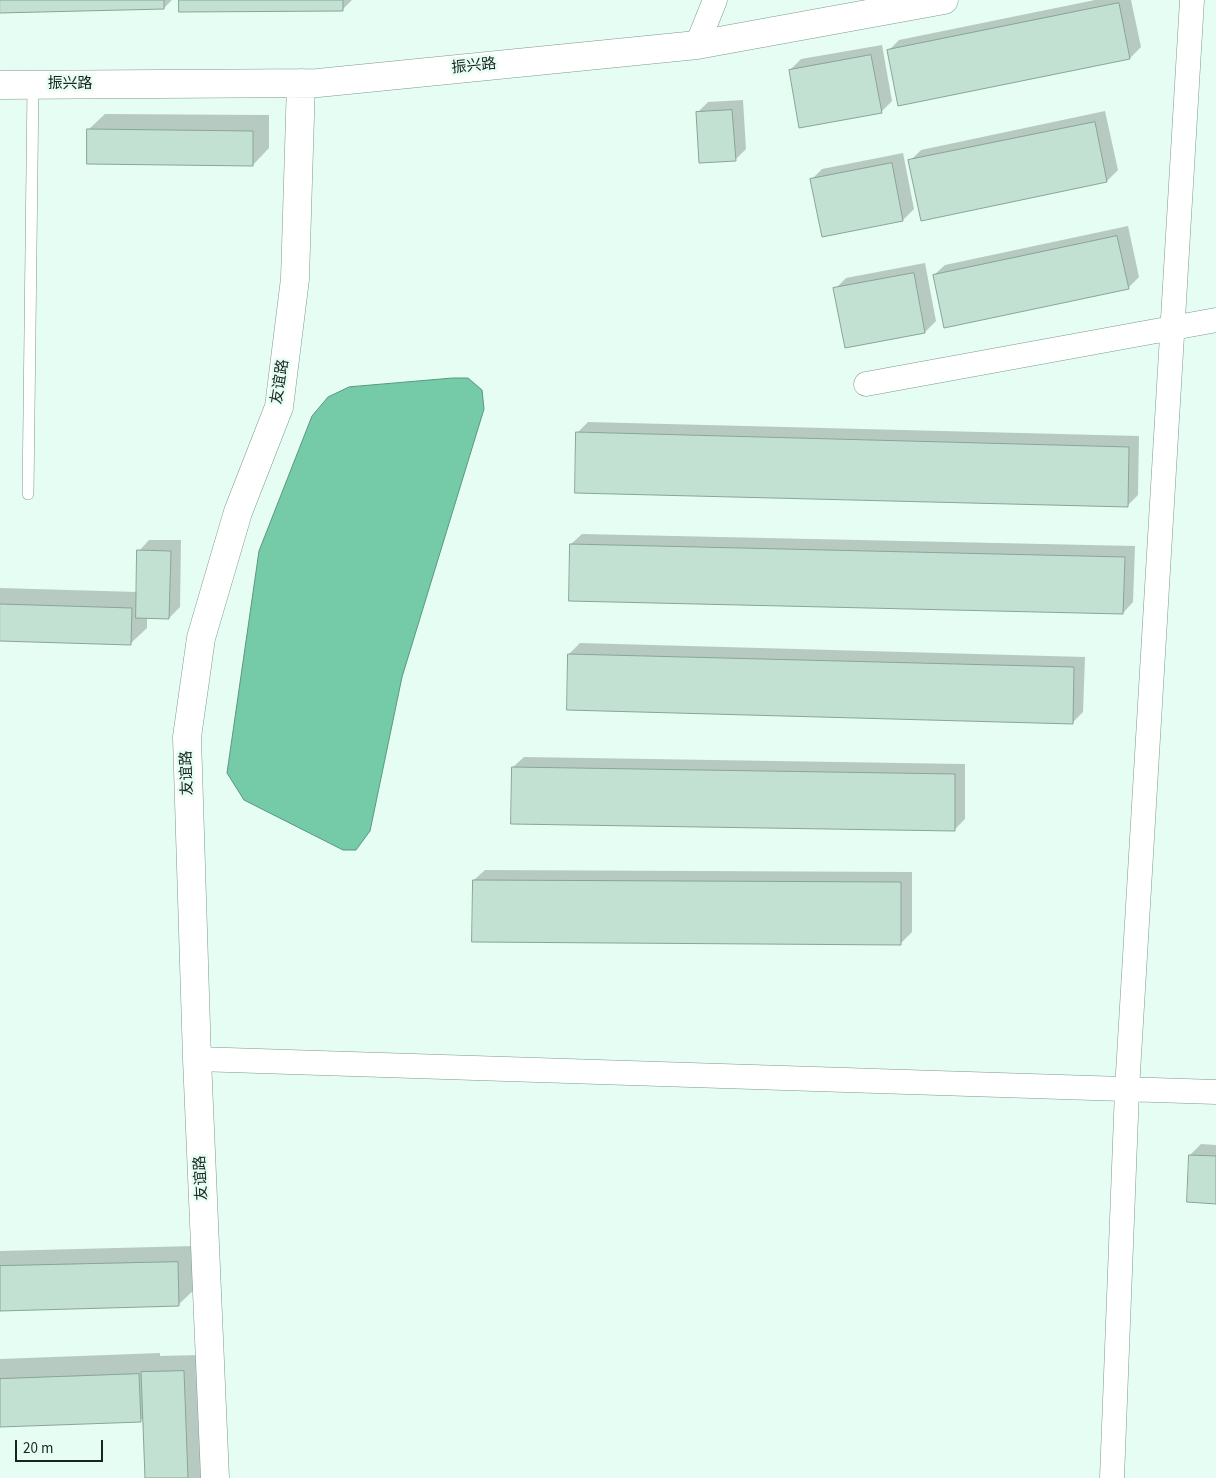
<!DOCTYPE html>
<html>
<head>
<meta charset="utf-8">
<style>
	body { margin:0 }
	#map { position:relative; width:1216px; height:1478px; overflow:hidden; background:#e5fdf2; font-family:"Source Sans 3",sans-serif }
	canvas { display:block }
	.scale { position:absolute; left:15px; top:1440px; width:88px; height:22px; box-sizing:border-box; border:2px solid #192420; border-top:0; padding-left:6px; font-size:15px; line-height:18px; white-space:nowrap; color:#192420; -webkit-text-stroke:4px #e5fdf2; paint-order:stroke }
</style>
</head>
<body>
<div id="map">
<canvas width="1216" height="1478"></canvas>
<div class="scale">20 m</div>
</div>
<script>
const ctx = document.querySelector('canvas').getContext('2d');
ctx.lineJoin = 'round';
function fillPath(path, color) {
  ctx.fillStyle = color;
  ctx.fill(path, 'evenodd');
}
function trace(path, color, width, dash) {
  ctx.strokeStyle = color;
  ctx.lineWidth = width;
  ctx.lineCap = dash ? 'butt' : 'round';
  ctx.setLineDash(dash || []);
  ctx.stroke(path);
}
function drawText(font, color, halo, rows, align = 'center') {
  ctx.font = font + ' "Source Sans 3","Noto Sans SC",sans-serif';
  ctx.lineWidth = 5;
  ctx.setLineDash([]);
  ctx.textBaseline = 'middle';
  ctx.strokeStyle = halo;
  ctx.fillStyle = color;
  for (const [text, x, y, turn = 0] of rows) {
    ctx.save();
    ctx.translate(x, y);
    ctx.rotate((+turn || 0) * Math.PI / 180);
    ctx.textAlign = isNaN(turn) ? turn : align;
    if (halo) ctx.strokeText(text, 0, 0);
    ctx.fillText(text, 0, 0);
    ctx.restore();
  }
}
const water = new Path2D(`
	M 453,378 L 468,378 L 482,390 L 484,409 L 402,677 L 370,831 L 356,850 L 343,850 L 244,800 L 227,773 L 259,551 L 312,416 L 328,397 L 349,387 Z`);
const shadow = new Path2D(`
	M 0,0 L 172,0 L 164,8 L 0,11 Z
	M 180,0 L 352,0 L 342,10 Z
	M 1095,0 L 1131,0 L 1141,47 L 1130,58 L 888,51 L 899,40 Z
	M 882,45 L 892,101 L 881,112 L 790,70 L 801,59 Z
	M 743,100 L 746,149 L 735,160 L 697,113 L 708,102 Z
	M 1105,111 L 1118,170 L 1107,181 L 910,161 L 921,150 Z
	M 105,114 L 269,115 L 269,148 L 253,165 L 88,130 Z
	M 903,153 L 914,209 L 903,220 L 812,179 L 822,169 Z
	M 1128,226 L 1139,277 L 1128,288 L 934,275 L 945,265 Z
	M 925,263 L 936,321 L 925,332 L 835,289 L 846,278 Z
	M 588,422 L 1139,436 L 1138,495 L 1127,506 L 577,433 Z
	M 582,534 L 1135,546 L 1133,602 L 1123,613 L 571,544 Z
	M 149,540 L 181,540 L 180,607 L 169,618 L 147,617 L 147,628 L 130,644 L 0,639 L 0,588 L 138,592 L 139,551 Z
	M 580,643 L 1085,657 L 1083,712 L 1072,723 L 569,654 Z
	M 524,757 L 965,764 L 965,819 L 954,830 L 513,767 Z
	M 485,870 L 912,872 L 912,932 L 901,943 L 474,880 Z
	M 1201,1144 L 1216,1145 L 1216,1203 L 1190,1155 Z
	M 194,1246 L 195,1289 L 178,1305 L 0,1309 L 0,1251 Z
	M 160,1353 L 160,1356 L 200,1355 L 204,1478 L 146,1478 L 144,1417 L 140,1421 L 0,1426 L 0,1359 Z`);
const building = new Path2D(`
	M 0,0 L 164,0 L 164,9 L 0,13 Z
	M 179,0 L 343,0 L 343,11 L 179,12 Z
	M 1119,3 L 1130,59 L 898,106 L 887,50 Z
	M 871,55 L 882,113 L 799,128 L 789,70 Z
	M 732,110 L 736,161 L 699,163 L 696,112 Z
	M 1095,122 L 1107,182 L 921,221 L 908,160 Z
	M 87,129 L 253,131 L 253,166 L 87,164 Z
	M 892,163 L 903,221 L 822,237 L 810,179 Z
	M 1117,236 L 1129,289 L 944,328 L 933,275 Z
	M 914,273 L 925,333 L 845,348 L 833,288 Z
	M 576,432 L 1129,447 L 1128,507 L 575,493 Z
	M 570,544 L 1125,557 L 1123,614 L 569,601 Z
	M 137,550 L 171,551 L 169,619 L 136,618 Z
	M 0,604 L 132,608 L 131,645 L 0,641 Z
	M 568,654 L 1074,667 L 1073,724 L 567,710 Z
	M 512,767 L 955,774 L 955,831 L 511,824 Z
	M 473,880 L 901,882 L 901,945 L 472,942 Z
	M 1189,1155 L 1216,1156 L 1216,1204 L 1187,1202 Z
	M 178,1262 L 179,1306 L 0,1311 L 0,1266 Z
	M 184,1371 L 188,1478 L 145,1478 L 141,1372 Z
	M 139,1374 L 141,1422 L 0,1427 L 0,1379 Z`);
const service = new Path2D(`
	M 28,494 L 33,85`);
const minor = new Path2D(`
	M 697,45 L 715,0
	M 866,384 L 1216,320
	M 197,1059 L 1216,1092
	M 1112,1478 L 1127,1090 L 1192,0`);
const tertiary = new Path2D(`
	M 0,85 L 318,83 L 697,45 L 944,0
	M 215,1478 L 197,1059 L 187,737 L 201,638 L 238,512 L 279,407 L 295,279 L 301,83`);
const streetNames = [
	["振兴路",474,67,-6],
	["振兴路",70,85],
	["友谊路",281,382,-81],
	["友谊路",188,773,-92],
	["友谊路",202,1178,-93]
];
fillPath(water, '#75caa8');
trace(water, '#59987f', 1);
fillPath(shadow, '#0003');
fillPath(building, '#c3e1d3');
trace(building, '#88a598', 1);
trace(service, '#7d998d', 12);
trace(minor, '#7d998d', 25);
trace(tertiary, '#7d998d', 29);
trace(service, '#fff', 11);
trace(minor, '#fff', 24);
trace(tertiary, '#fff', 28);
drawText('15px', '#192420', '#e5fdf2', streetNames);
</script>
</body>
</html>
